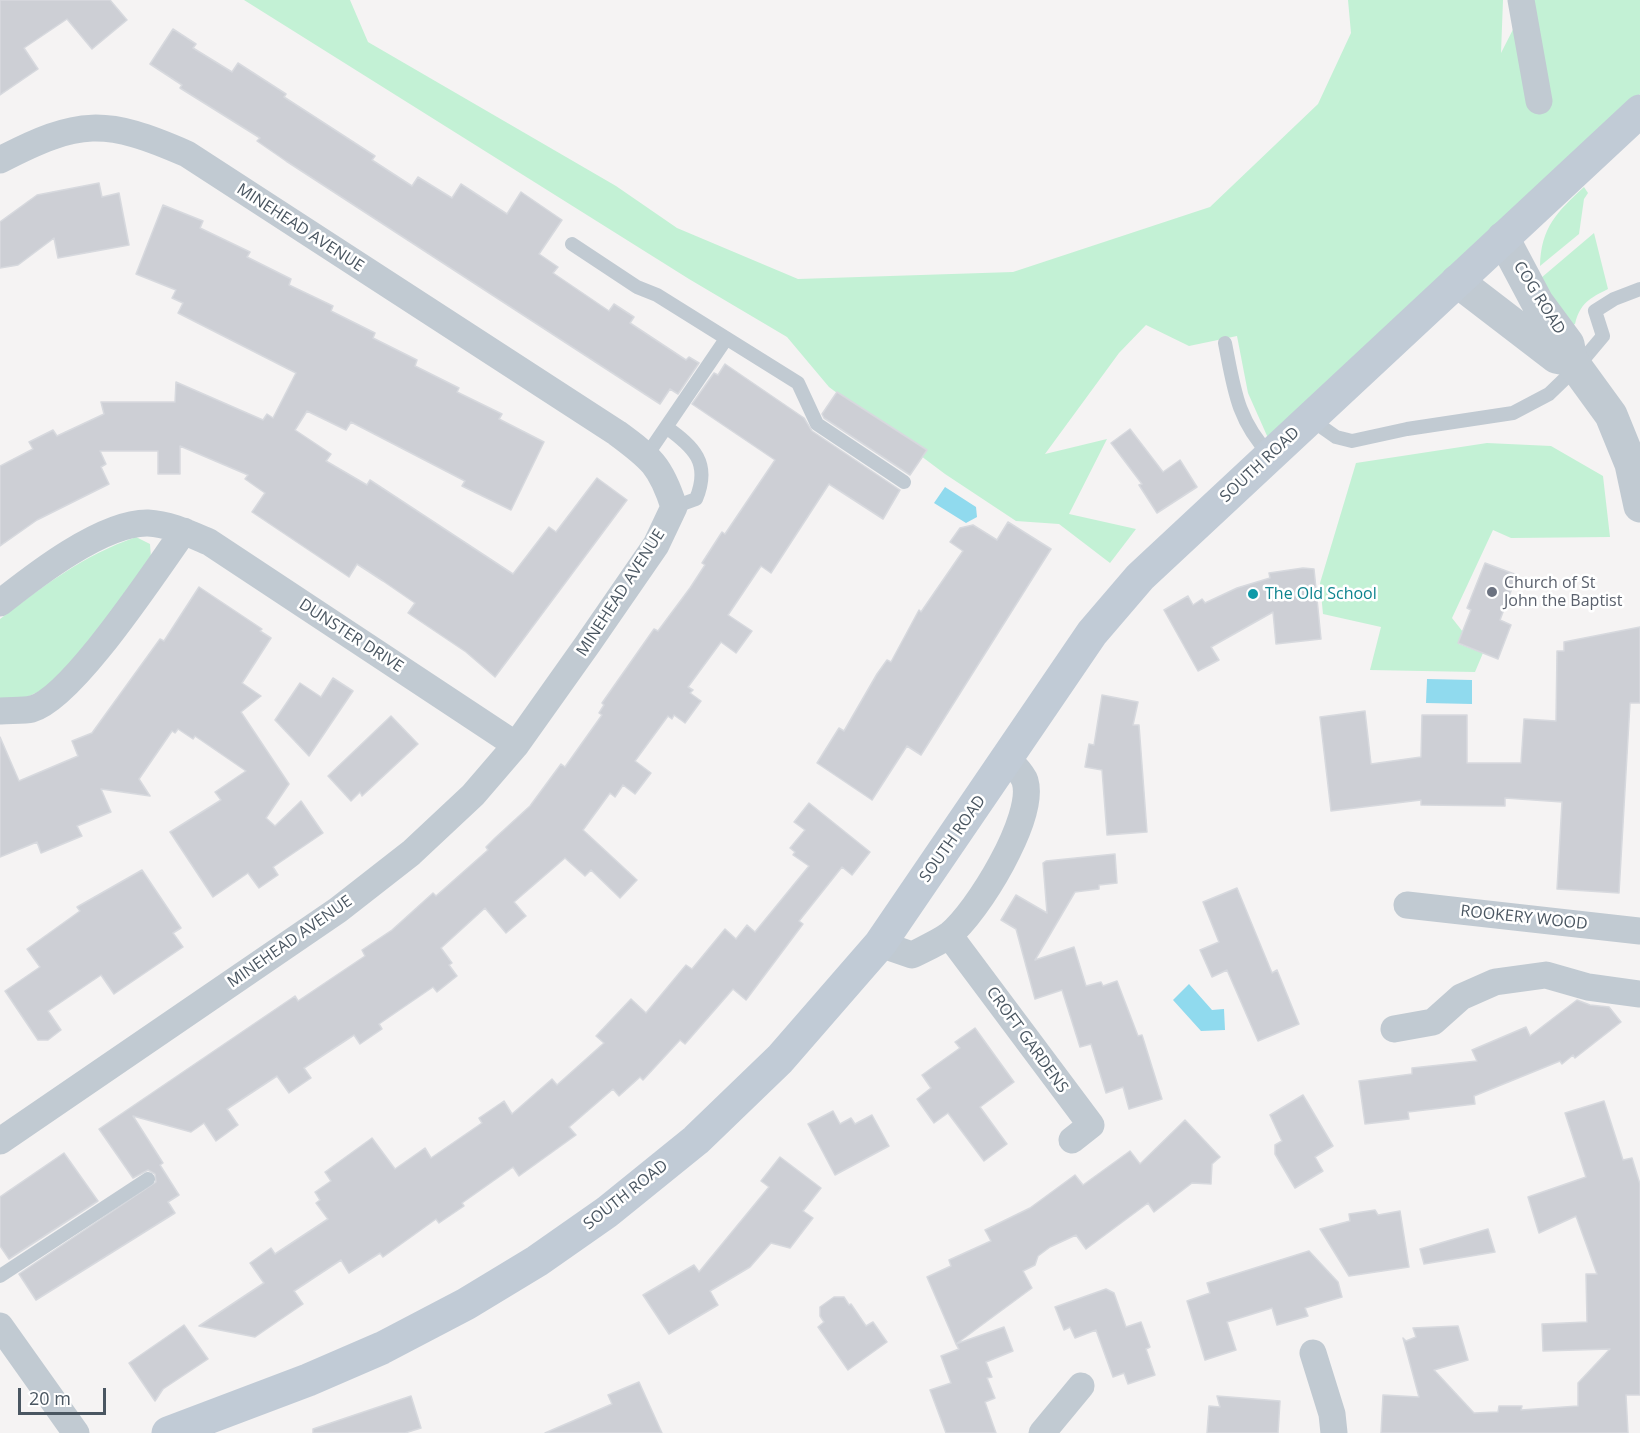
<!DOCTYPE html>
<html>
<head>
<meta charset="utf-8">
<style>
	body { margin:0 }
	#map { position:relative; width:1640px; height:1433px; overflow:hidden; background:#f5f3f3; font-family:"Open Sans",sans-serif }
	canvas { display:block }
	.scale { position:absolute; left:18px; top:1388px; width:88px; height:27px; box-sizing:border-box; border:3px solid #4a5661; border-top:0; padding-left:8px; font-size:18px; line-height:21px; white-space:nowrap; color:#4a5661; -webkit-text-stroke:4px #fff; paint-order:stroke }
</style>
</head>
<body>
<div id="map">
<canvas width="1640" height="1433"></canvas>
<div class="scale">20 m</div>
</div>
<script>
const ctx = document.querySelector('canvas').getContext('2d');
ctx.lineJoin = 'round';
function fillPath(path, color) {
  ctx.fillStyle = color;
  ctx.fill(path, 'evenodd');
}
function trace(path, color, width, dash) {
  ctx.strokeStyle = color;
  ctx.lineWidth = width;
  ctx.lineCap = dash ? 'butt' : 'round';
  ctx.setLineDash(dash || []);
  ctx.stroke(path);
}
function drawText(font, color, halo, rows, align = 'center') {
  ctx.font = font + ' "Open Sans",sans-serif';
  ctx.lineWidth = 5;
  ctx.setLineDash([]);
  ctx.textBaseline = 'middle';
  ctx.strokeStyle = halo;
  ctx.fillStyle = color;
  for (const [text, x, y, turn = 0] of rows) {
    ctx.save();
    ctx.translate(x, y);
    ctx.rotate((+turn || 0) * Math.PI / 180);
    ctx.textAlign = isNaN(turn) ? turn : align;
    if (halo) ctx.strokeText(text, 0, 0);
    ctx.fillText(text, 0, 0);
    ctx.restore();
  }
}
const green = new Path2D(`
	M 244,0 L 350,0 L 368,42 L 616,186 L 677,228 L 798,279 L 1013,272 L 1210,207 L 1318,104 L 1351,33 L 1348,0 L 1503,0 L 1501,53 L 1528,0 L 1640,0 L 1640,94 L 1525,197 L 1268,438 L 1248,393 L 1237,336 L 1189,346 L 1146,325 L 1119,353 L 1045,454 L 1107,439 L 1069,514 L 1136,529 L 1110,563 L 1059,524 L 1016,521 L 945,474 L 829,387 L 787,337 L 689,279 Z
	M 1584,187 L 1588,193 L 1584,199 L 1579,234 L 1540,266 C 1541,227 1557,212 1584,187 Z
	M 1594,233 L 1608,289 C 1590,298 1580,303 1575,324 L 1567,328 L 1541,278 Z
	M 1487,443 L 1551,446 L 1603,476 L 1610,537 L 1511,538 L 1493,530 L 1452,618 L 1463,632 L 1459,644 L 1483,653 L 1475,672 L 1370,670 L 1381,627 L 1323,614 L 1320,583 L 1356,463 Z
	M 136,537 L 150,544 L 151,558 L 72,664 L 48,687 L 23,699 L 0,700 L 0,619 C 45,585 82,556 136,537 Z`);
const water = new Path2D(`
	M 945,487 L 976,507 L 977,517 L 966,523 L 934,503 Z
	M 1427,679 L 1472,680 L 1472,704 L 1426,703 Z
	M 1189,984 L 1212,1010 L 1224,1009 L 1225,1030 L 1201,1031 L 1173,1000 Z`);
const building = new Path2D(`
	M 0,0 L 110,0 L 127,20 L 92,49 L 67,19 L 24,48 L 38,69 L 0,95 Z
	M 173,29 L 196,44 L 193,48 L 232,72 L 238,63 L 286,94 L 284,97 L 375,156 L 372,160 L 412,186 L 418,177 L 452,198 L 461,184 L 507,214 L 521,192 L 562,220 L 539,254 L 558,267 L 553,273 L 609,311 L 614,304 L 634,317 L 630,323 L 686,360 L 689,357 L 699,363 L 678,394 L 670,389 L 660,404 L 286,161 L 257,141 L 260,138 L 180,88 L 182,85 L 150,64 Z
	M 99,183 L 102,197 L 119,193 L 129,245 L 58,258 L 54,238 L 18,265 L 0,268 L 0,222 L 37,195 Z
	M 163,205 L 203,221 L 200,228 L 250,252 L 247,257 L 291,279 L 289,285 L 333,306 L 331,311 L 375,333 L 373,338 L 417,360 L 415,366 L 459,388 L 457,392 L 502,414 L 499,419 L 544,442 L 511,510 L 462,486 L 465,481 L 351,422 L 346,430 L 307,411 L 295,430 L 331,454 L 326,461 L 367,485 L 370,480 L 513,574 L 549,527 L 556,532 L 597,478 L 627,500 L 495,677 L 466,652 L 408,613 L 415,603 L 383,581 L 357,564 L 349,577 L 252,512 L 265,493 L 245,479 L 248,475 L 180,446 L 180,474 L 158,474 L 158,451 L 100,451 L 106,464 L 101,467 L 109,484 L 37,520 L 0,546 L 0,466 L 33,449 L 29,442 L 53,430 L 57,436 L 104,414 L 101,402 L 175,402 L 176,382 L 263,420 L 267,414 L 273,418 L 296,373 L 178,313 L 183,303 L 172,298 L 176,290 L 136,274 Z
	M 725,364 L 804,418 L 812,431 L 900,490 L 883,519 L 829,484 L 771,573 L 761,566 L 728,615 L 752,631 L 736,653 L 721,642 L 688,687 L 693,690 L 690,693 L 701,701 L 685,723 L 674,715 L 672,719 L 668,716 L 635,761 L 651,773 L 635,794 L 623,785 L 615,797 L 610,793 L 583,830 L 637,880 L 620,898 L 591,870 L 585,876 L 565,858 L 514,902 L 526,916 L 506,933 L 485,908 L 441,948 L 452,963 L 449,965 L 457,976 L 437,992 L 433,987 L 379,1024 L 382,1029 L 360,1044 L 354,1035 L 304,1068 L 311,1078 L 289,1093 L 277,1076 L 227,1109 L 238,1125 L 216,1141 L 204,1123 L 191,1132 L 133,1116 L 163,1163 L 160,1165 L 179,1195 L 168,1202 L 175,1213 L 36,1300 L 19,1274 L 156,1182 L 155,1174 L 148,1170 L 133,1178 L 99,1129 L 295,996 L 298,1001 L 365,956 L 362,950 L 392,930 L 433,893 L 436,896 L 488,850 L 486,847 L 495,838 L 530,806 L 561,764 L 565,767 L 602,715 L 599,713 L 604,705 L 602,703 L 654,629 L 658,631 L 690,588 L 705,565 L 702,563 L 722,532 L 725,534 L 775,460 L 692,404 L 714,373 L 718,375 Z
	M 837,392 L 927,450 L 910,475 L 824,418 L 822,414 Z
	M 1130,429 L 1163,472 L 1180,460 L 1197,487 L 1157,513 L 1139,485 L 1142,484 L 1111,443 Z
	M 1008,522 L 1051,549 L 921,755 L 907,746 L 872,800 L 817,763 L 839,728 L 844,731 L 877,674 L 887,660 L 891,662 L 919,610 L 921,612 L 963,551 L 950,542 L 960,528 L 973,525 L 997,540 Z
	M 1485,563 L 1517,575 L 1500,620 L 1511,625 L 1498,659 L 1458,643 L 1471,610 L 1467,608 Z
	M 1303,568 L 1314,569 L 1321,639 L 1276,644 L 1273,612 L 1211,647 L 1219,660 L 1198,671 L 1164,610 L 1188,596 L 1193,605 L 1202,599 L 1205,603 L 1237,588 L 1270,578 L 1269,573 Z
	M 199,587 L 262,629 L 260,631 L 271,638 L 242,683 L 261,696 L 241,712 L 289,784 L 266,818 L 275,826 L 301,801 L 323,833 L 273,867 L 278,875 L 259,888 L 248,873 L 213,897 L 170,832 L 221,800 L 215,792 L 246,771 L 195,736 L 193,739 L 178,729 L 175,733 L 172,731 L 139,779 L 150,796 L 101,789 L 111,812 L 77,826 L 82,836 L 41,853 L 37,842 L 0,857 L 0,737 L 19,781 L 78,756 L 72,741 L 92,733 L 160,639 L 164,641 Z
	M 1640,627 L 1640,703 L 1630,703 L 1619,893 L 1557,889 L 1562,802 L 1505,798 L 1505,806 L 1421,805 L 1421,800 L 1331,811 L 1320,717 L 1365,711 L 1371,764 L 1421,757 L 1422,715 L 1467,715 L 1467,763 L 1521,763 L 1524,719 L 1556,721 L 1557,651 L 1564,651 L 1564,642 Z
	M 333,678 L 353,691 L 309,756 L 275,720 L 300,683 L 321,697 Z
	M 1102,695 L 1138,702 L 1133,725 L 1139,725 L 1147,832 L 1107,835 L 1102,770 L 1085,767 L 1089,744 L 1094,745 Z
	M 391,716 L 418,744 L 362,796 L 360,792 L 351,801 L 328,776 Z
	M 809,803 L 870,852 L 852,875 L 842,867 L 799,921 L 803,924 L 746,1000 L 733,989 L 685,1044 L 680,1040 L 643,1080 L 640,1077 L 619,1096 L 613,1089 L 569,1127 L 576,1135 L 519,1176 L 513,1167 L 462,1203 L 464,1206 L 439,1223 L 436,1219 L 383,1257 L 380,1253 L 349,1273 L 341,1260 L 294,1291 L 303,1304 L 255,1337 L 199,1326 L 264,1283 L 250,1263 L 271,1248 L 275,1254 L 328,1219 L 316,1203 L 320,1200 L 315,1192 L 331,1181 L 325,1172 L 372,1138 L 395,1169 L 425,1148 L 431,1158 L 482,1123 L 479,1118 L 504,1101 L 512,1114 L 552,1079 L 557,1085 L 604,1043 L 596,1036 L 631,999 L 646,1013 L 686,965 L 692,969 L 725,929 L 736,939 L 747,925 L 755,932 L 809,866 L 793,855 L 795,852 L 790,848 L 805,830 L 794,822 Z
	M 1115,854 L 1117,883 L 1099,885 L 1099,889 L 1075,892 L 1035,960 L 1074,947 L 1086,986 L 1101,982 L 1103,986 L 1117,981 L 1138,1036 L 1142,1035 L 1162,1099 L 1129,1109 L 1123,1087 L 1106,1093 L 1091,1044 L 1080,1047 L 1062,990 L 1035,999 L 1016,929 L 1001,920 L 1016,895 L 1047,913 L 1043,863 L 1046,861 Z
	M 142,870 L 181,928 L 173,933 L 183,947 L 114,994 L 101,975 L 48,1011 L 61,1030 L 48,1040 L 38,1040 L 5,991 L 40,967 L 27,949 L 80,911 L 77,907 Z
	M 1237,888 L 1272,973 L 1277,970 L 1299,1024 L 1258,1041 L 1227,970 L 1212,977 L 1200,950 L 1219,942 L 1203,902 Z
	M 1577,1000 L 1590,1005 L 1609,1007 L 1621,1022 L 1575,1058 L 1573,1055 L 1562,1064 L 1560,1061 L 1474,1096 L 1475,1104 L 1408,1112 L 1409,1119 L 1365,1124 L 1359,1081 L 1412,1074 L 1412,1068 L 1477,1061 L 1472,1050 L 1526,1027 L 1530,1036 Z
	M 975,1028 L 1014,1082 L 980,1107 L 1007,1144 L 984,1161 L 948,1113 L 934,1123 L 917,1099 L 931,1088 L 922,1075 L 960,1048 L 955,1042 Z
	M 1303,1095 L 1333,1146 L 1315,1157 L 1323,1171 L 1295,1188 L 1275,1154 L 1275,1145 L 1282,1141 L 1270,1115 Z
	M 1604,1101 L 1623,1160 L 1632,1158 L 1640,1184 L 1640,1395 L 1626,1395 L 1628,1433 L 1381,1433 L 1383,1395 L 1419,1397 L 1403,1338 L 1406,1341 L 1416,1337 L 1413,1328 L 1458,1326 L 1468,1360 L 1434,1370 L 1474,1413 L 1498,1412 L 1499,1406 L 1522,1406 L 1521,1410 L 1578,1406 L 1578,1383 L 1610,1349 L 1543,1351 L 1542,1324 L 1587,1322 L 1586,1274 L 1597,1274 L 1576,1216 L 1539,1233 L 1528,1197 L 1586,1177 L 1565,1113 Z
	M 833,1111 L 840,1124 L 851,1118 L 855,1124 L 872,1115 L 889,1146 L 835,1175 L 808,1124 Z
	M 1185,1120 L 1220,1157 L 1212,1164 L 1211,1184 L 1192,1183 L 1154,1212 L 1148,1203 L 1086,1249 L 1076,1235 L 1050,1247 L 1038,1256 L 1035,1265 L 1023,1271 L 1032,1288 L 956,1344 L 927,1277 L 951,1266 L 949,1260 L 991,1241 L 985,1230 L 1030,1208 L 1075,1175 L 1083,1185 L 1130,1151 L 1140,1164 Z
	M 64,1153 L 98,1201 L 9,1259 L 0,1246 L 0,1197 Z
	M 780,1157 L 821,1188 L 803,1211 L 813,1218 L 790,1248 L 771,1243 L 750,1267 L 710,1291 L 718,1305 L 669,1334 L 643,1295 L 694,1265 L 699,1272 L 769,1187 L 761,1181 Z
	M 1375,1210 L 1378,1215 L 1400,1211 L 1409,1267 L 1349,1276 L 1320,1229 L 1350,1221 L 1349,1214 Z
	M 1488,1229 L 1495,1252 L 1424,1264 L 1420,1249 Z
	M 1309,1251 L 1338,1282 L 1342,1297 L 1305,1308 L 1308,1316 L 1277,1325 L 1272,1308 L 1227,1322 L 1236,1350 L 1205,1360 L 1187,1301 L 1210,1293 L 1207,1283 Z
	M 1106,1289 L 1114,1293 L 1126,1327 L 1141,1322 L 1150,1347 L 1146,1349 L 1155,1375 L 1128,1384 L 1124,1373 L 1113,1377 L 1096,1330 L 1075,1338 L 1070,1327 L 1064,1330 L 1055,1307 Z
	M 834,1297 L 844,1297 L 849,1305 L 851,1304 L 866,1326 L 873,1322 L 887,1342 L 848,1370 L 818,1327 L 824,1322 L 820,1316 L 820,1307 Z
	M 184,1325 L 208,1359 L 163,1389 L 155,1401 L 129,1363 Z
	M 1004,1327 L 1013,1351 L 986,1362 L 992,1377 L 987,1378 L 995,1398 L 985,1402 L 996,1433 L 946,1433 L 930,1390 L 951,1383 L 941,1356 L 959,1349 L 956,1344 Z
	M 639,1382 L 662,1433 L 545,1433 L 612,1404 L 608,1395 Z
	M 411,1396 L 421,1428 L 405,1433 L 313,1433 L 313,1429 Z
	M 1217,1396 L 1280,1401 L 1278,1433 L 1207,1433 L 1209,1406 L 1220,1407 Z`);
const service = new Path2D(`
	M 572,244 L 637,287 L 657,295 L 798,383 L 817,424 L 904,482
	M 1225,343 C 1234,389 1237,420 1270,455
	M 1309,418 L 1336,437 L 1352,441 L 1407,429 L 1513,413 L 1549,394 L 1577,367 L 1603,336 L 1595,311 L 1614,299 L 1640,289
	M 666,427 C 694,447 711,463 696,499 L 674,507
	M 647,455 L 726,339
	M 0,1276 L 148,1179`);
const minor = new Path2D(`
	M 1521,0 L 1539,101
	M 0,160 C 79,119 105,118 187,154 L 617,433 C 651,458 661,466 674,507 L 656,545 L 587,645 L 516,745 L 473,795 L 411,853 L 338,910 L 0,1141
	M 0,603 C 34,576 103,522 148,523 C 169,524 190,534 209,542 L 516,745
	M 0,711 C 10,710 23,711 32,709 C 73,698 157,568 184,531
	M 1407,905 L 1640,931
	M 949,935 L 1091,1125 L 1072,1140
	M 880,944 L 912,955 C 924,949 938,943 949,935 C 977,913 1036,817 1025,781 C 1023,774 1013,765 1008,759
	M 1394,1029 L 1433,1022 L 1461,997 L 1495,982 L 1546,975 L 1588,987 L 1640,994
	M 0,1326 L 76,1433
	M 1313,1353 L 1332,1414 L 1334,1433
	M 1042,1433 L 1081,1386`);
const tertiary = new Path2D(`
	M 1503,238 L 1537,302 L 1568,344 L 1571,360 L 1611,415 L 1631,464 L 1640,506
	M 1457,281 L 1556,357 L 1571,360`);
const secondary = new Path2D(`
	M 168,1433 L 308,1380 L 382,1348 L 466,1304 L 537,1261 L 607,1212 L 696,1140 L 780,1059 L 880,944 L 1092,633 L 1140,577 L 1640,111`);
const markers = [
	[1492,592,6,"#6b7280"],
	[1253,594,6,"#0f9aa8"]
];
const streetNames = [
	["MINEHEAD AVENUE",300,228,33],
	["COG ROAD",1539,298,58],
	["SOUTH ROAD",1260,465,-43],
	["MINEHEAD AVENUE",621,593,-57],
	["DUNSTER DRIVE",351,636,33],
	["SOUTH ROAD",953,839,-55],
	["ROOKERY WOOD",1524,918,6],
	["MINEHEAD AVENUE",290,942,-35],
	["CROFT GARDENS",1027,1040,54],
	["SOUTH ROAD",626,1195,-38]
];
const worshipNames = [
	["Church of St",1504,583],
	["John the Baptist",1504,601]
];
const cultureNames = [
	["The Old School",1265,594]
];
fillPath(green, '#c3f1d5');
fillPath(water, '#90daee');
fillPath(building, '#cdcfd5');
trace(building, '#d7d9de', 1.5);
trace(service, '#c1cad2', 14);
trace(minor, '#c1cad2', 27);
trace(tertiary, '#c1cad2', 33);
trace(secondary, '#c1cbd6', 33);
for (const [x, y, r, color] of markers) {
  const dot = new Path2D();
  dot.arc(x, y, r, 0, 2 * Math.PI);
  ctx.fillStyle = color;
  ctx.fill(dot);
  trace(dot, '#fff', 2);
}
drawText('16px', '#4a5661', '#fff', streetNames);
drawText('16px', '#5b616d', '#fff', worshipNames, 'left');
drawText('16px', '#0d838f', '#fff', cultureNames, 'left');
</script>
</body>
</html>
